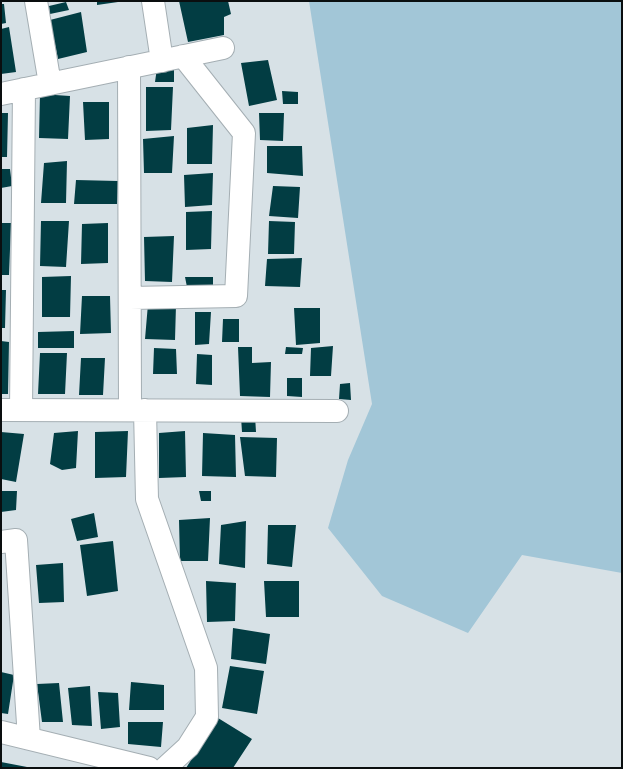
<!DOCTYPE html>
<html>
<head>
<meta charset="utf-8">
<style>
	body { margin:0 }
	#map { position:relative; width:623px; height:769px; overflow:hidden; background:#d7e1e6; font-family:Merriweather,serif }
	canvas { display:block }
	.frame { position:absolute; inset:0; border:2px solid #0a0e0f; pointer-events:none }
</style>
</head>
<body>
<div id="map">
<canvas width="623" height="769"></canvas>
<div class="frame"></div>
</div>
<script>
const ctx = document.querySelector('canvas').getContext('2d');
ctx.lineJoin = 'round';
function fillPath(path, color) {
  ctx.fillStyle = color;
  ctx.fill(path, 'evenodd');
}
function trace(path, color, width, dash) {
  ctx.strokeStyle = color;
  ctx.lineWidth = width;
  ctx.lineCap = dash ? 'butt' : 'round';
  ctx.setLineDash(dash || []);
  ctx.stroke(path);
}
const green = new Path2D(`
	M 309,1 L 622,1 L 622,573 L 522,555 L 468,633 L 382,596 L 328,528 L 348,460 L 372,404 Z`);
const building = new Path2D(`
	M 97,1 L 118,1 L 118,2 L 97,5 Z
	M 179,1 L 228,1 L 231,14 L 224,17 L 224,35 L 188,42 Z
	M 66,2 L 69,10 L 50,14 L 49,6 Z
	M 1,4 L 4,4 L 6,23 L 1,24 Z
	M 81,12 L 87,52 L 58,59 L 50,20 Z
	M 9,27 L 16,72 L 1,74 L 1,29 Z
	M 268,60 L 277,100 L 249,106 L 241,63 Z
	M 157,68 L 174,68 L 174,82 L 155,82 Z
	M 146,87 L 173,87 L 171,130 L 146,131 Z
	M 282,91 L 298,92 L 298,104 L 283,104 Z
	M 40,94 L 70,96 L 68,139 L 39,138 Z
	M 83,102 L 109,102 L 109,139 L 85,140 Z
	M 1,113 L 8,113 L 7,157 L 1,157 Z
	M 259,113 L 284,113 L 283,141 L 260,140 Z
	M 213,125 L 212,164 L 187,164 L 187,128 Z
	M 174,136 L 172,173 L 144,173 L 143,139 Z
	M 267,146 L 302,146 L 303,176 L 267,173 Z
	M 67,161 L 66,203 L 41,203 L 44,163 Z
	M 1,169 L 10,169 L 12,186 L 1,188 Z
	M 213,173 L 212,205 L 185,207 L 184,175 Z
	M 76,180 L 118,181 L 117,204 L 74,204 Z
	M 273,186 L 300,187 L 298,218 L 269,216 Z
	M 212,211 L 211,249 L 186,250 L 186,212 Z
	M 41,221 L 69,221 L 66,267 L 40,266 Z
	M 269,221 L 295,222 L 294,254 L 268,254 Z
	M 1,223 L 11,223 L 9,275 L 1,275 Z
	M 108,223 L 108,263 L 81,264 L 82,224 Z
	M 174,236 L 172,282 L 145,281 L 144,237 Z
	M 302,258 L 300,287 L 265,286 L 267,259 Z
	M 71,276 L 70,317 L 42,317 L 42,277 Z
	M 185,277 L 213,277 L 213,286 L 187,287 Z
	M 1,290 L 6,290 L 5,328 L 1,328 Z
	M 82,296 L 110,296 L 111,333 L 80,334 Z
	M 148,304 L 176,305 L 175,340 L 145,339 Z
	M 294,308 L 320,308 L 320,343 L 296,345 Z
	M 195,312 L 211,312 L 209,344 L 195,345 Z
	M 223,319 L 239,319 L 239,342 L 222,342 Z
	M 74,331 L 74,348 L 38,348 L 38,332 Z
	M 1,341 L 9,342 L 8,394 L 1,394 Z
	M 333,346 L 331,376 L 310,376 L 311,348 Z
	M 238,347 L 252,347 L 252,363 L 271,362 L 270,397 L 240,396 Z
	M 286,347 L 303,348 L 302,354 L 285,354 Z
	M 154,348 L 176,349 L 177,374 L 153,374 Z
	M 40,353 L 67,353 L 65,394 L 38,394 Z
	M 197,354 L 212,355 L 212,385 L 196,384 Z
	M 81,358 L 105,358 L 103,395 L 79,395 Z
	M 287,378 L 302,378 L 302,397 L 287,396 Z
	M 350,383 L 351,400 L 339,399 L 340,384 Z
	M 255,416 L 256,432 L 242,432 L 241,417 Z
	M 78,431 L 76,468 L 62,470 L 50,464 L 54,433 Z
	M 128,431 L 126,477 L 95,478 L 95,432 Z
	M 185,431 L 186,477 L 159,478 L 159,433 Z
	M 1,432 L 24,434 L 16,482 L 1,479 Z
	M 203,433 L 235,435 L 236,477 L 202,476 Z
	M 240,437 L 277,438 L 276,477 L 245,476 Z
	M 1,491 L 17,491 L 16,510 L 1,512 Z
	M 199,491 L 211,491 L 211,501 L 201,501 Z
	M 94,513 L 98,537 L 77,541 L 71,519 Z
	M 210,518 L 208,561 L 180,561 L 179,520 Z
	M 246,521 L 245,568 L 219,564 L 221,525 Z
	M 268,525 L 296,525 L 292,567 L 267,564 Z
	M 113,541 L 118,591 L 87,596 L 80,545 Z
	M 63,563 L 64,602 L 39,603 L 36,565 Z
	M 206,581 L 236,583 L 235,621 L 207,622 Z
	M 264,581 L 299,581 L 299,617 L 266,617 Z
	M 233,628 L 270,634 L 266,664 L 231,659 Z
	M 230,666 L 264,671 L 257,714 L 222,708 Z
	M 1,672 L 14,675 L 8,714 L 1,713 Z
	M 131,682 L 164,685 L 164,710 L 129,710 Z
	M 59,683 L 63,722 L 42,722 L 37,684 Z
	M 90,686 L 92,726 L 72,725 L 68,688 Z
	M 98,692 L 118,693 L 120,727 L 101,729 Z
	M 218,718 L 252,739 L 233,768 L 186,768 Z
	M 128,722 L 163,722 L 161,747 L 128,744 Z
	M 1,762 L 27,767 L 27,768 L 1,768 Z`);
const minor = new Path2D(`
	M 36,1 L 50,84
	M 153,1 L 162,61
	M 129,67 L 130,410
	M 1,94 L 223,48
	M 130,298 L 236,296 L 244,133 L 183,56
	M 1,410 L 337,411
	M 21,410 L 24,89
	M 145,410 L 147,499 L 206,668 L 207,717 L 188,747 L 165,768
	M 1,542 L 16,540 L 29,739
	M 1,732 L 149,768`);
fillPath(green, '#a2c6d7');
fillPath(building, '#023d43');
trace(minor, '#a4aeb3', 24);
trace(minor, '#fff', 22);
</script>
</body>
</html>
